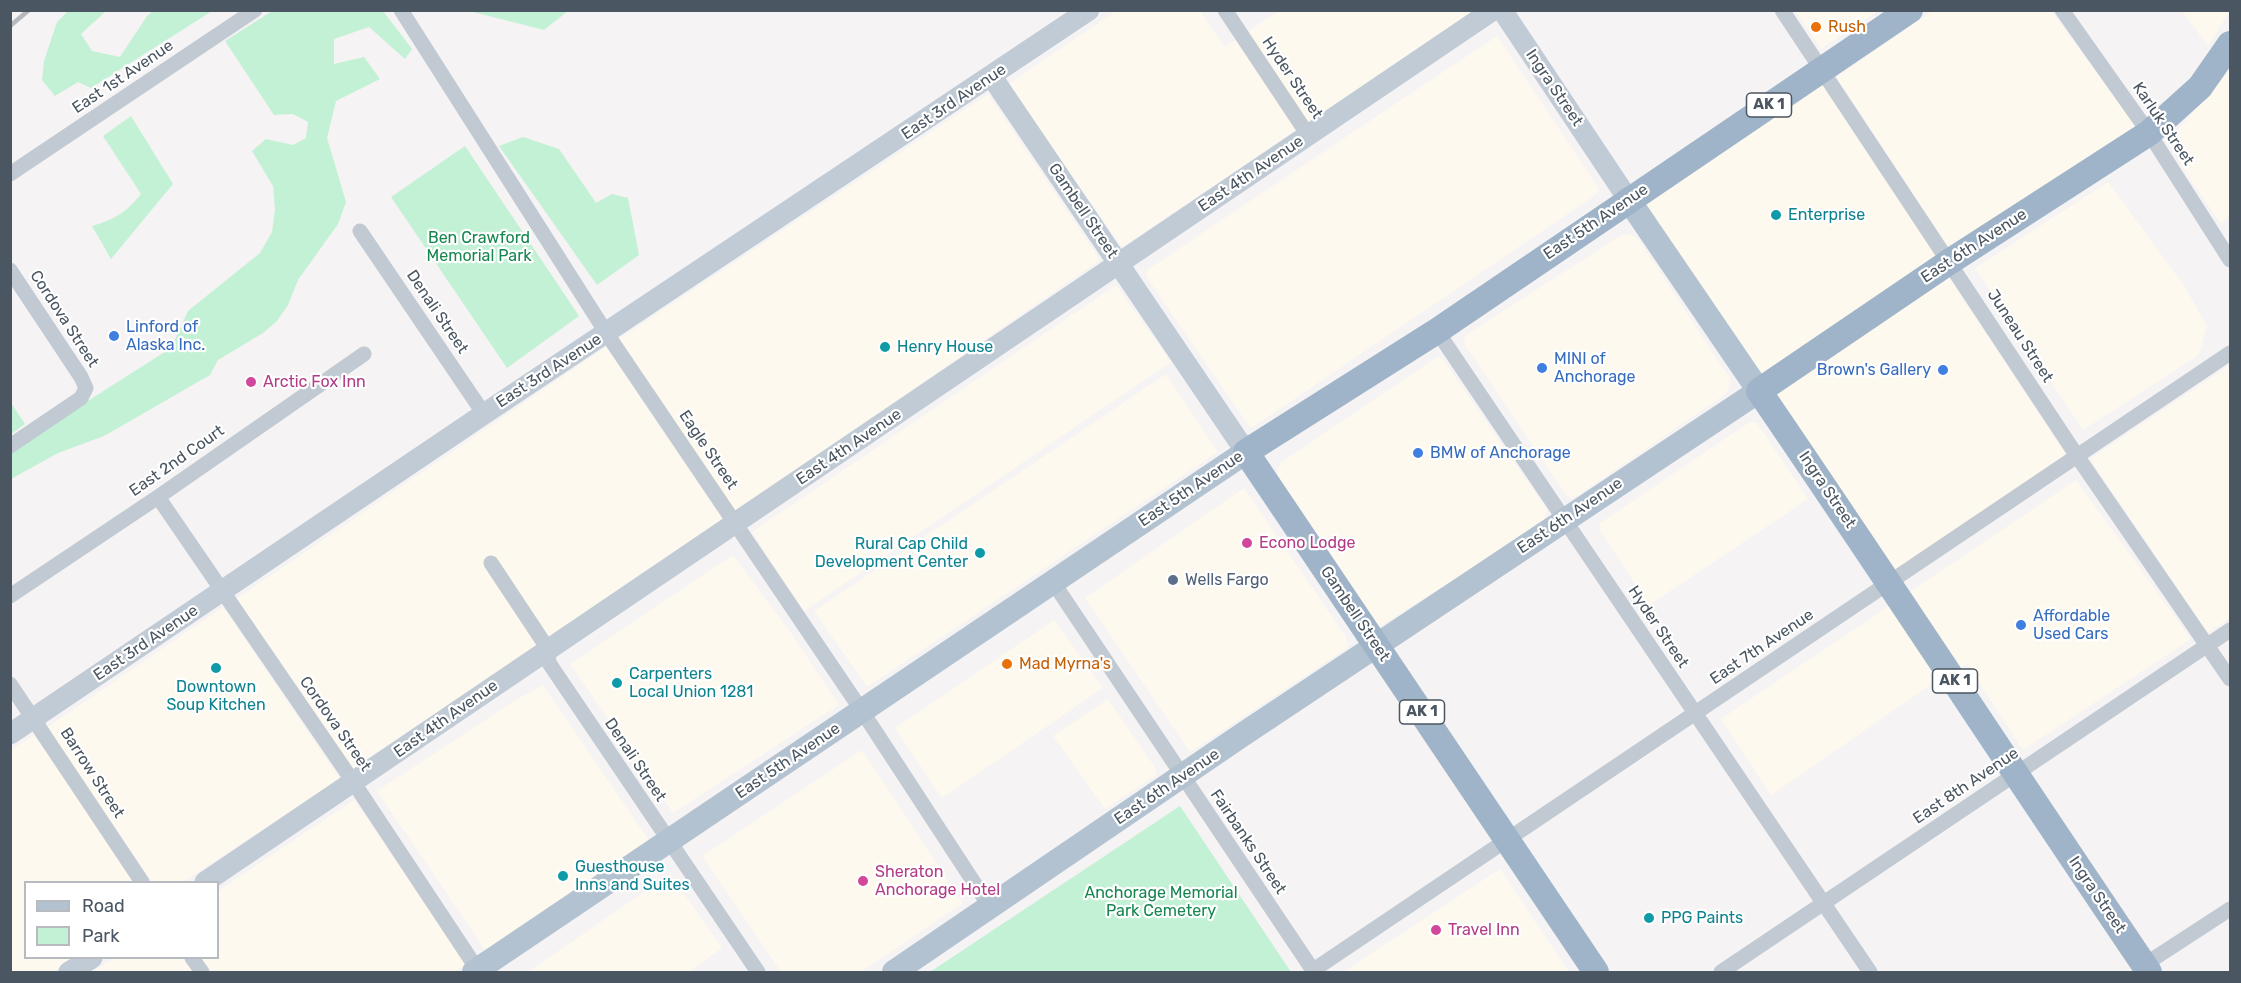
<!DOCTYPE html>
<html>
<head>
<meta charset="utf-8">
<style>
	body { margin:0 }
	#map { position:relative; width:2241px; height:983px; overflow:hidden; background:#f5f3f3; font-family:Rubik,sans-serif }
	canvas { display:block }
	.frame { position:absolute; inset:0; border:12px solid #4a5661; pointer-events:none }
	.legend { position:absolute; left:24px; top:881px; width:195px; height:78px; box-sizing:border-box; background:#fff; border:2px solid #b7bbc0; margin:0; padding:8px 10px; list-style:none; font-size:18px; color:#4a5661 }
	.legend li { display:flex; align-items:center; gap:12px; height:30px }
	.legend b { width:30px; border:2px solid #b7bbc0 }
</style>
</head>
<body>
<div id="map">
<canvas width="2241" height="983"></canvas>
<div class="frame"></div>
<ul class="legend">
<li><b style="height:8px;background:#b3c2d1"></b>Road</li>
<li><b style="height:16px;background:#c3f1d5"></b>Park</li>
</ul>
</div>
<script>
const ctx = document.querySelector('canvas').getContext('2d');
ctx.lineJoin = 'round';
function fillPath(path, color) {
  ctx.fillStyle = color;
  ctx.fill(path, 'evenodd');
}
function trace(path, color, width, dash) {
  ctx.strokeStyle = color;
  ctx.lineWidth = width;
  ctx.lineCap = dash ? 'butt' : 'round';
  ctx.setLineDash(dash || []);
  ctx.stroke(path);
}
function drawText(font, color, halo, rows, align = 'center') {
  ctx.font = font + ' Rubik,sans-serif';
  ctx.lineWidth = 4.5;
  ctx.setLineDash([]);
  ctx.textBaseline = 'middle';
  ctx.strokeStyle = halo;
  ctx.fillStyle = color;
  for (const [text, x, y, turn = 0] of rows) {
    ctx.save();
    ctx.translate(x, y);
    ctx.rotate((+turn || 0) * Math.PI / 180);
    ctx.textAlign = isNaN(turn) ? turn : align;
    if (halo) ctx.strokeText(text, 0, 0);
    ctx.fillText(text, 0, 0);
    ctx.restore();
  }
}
const commercial = new Path2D(`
	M 1116,11 L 1200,11 L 1225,47 L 1278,11 L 1474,11 L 1122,247 L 1007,85 Z
	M 1795,11 L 1878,11 L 1821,49 Z
	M 1933,11 L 2051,11 L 2137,127 L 1949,248 L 1836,77 Z
	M 2182,11 L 2230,11 L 2208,46 Z
	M 1497,36 L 1599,189 L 1597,194 L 1253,427 L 1249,426 L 1146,276 L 1147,270 Z
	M 2230,70 L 2230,215 L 2220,223 L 2183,168 L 2169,140 Z
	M 1822,83 L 1937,256 L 1762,376 L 1645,204 Z
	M 988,94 L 1100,260 L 735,512 L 619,339 Z
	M 2108,182 L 2185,287 L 2207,326 L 2199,355 L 2083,430 L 1975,268 Z
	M 1629,234 L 1638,239 L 1722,367 L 1730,378 L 1729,387 L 1726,394 L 1574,498 L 1571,498 L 1566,495 L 1465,345 L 1464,339 L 1466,335 L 1620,236 Z
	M 1949,278 L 2066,455 L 1896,570 L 1773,395 Z
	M 1116,285 L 1171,362 L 804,611 L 752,532 Z
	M 606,347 L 722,519 L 355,770 L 236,599 Z
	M 1437,357 L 1443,359 L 1547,510 L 1543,524 L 1380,626 L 1376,624 L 1277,479 L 1278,470 L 1280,463 Z
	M 2230,365 L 2230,618 L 2208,633 L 2090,459 Z
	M 1166,374 L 1218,452 L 867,687 L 814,611 Z
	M 1750,422 L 1757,423 L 1808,499 L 1649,605 L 1599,529 L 1600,523 Z
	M 2076,480 L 2191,639 L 2023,750 L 1967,664 L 1932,684 L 1771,795 L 1721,719 Z
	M 1244,488 L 1346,637 L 1348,644 L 1347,648 L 1190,752 L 1085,598 Z
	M 733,555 L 793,636 L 839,705 L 673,813 L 570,664 Z
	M 223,607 L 340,779 L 183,882 L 152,882 L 48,727 Z
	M 1054,620 L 1103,688 L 942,798 L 895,728 Z
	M 543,685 L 650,842 L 487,953 L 377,791 L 514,701 Z
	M 1108,699 L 1156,769 L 1156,775 L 1105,809 L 1053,736 Z
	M 34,735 L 134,882 L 26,882 L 26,958 L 75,958 L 52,972 L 11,972 L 11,750 Z
	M 862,750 L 963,903 L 861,972 L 781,972 L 702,856 Z
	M 354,800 L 466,964 L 454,972 L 211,972 L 200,958 L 218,958 L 218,891 Z
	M 1500,869 L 1569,972 L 1343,972 Z
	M 670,874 L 722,948 L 688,972 L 528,972 Z
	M 115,958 L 183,958 L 193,972 L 92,972 Z`);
const green = new Path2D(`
	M 68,11 L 106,11 L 81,34 L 92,51 L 120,57 L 147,16 L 153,11 L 212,11 L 91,88 L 78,82 L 55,96 L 42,80 L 44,61 L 57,22 Z
	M 272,11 L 383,11 L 412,49 L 405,59 L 369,27 L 334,39 L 334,64 L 364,57 L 380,79 L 336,101 L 327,138 L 346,202 L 338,224 L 298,280 L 288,305 L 277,321 L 263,333 L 218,360 L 210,375 L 104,436 L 58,453 L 11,479 L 11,450 L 171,348 L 188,311 L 260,253 L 272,232 L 275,210 L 273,186 L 252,151 L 266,139 L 293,145 L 306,138 L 308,122 L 293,114 L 274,115 L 225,41 Z
	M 469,11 L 568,11 L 544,30 Z
	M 131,116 L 173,184 L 111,259 L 92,226 C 115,219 126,213 141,194 L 103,136 Z
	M 523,137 L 559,149 L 596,203 L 612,194 L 628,198 L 639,255 L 597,285 L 499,146 Z
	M 465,146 L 579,316 L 507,368 L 391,197 Z
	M 11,403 L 25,424 L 11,434 L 10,434 Z
	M 1180,806 L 1291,972 L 930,972 Z`);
const minor = new Path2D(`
	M 401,10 L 607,334 L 862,711 L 990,907
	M 1225,10 L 1308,135
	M 1782,10 L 2077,456 L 2230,679
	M 2062,10 L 2149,133 L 2230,260
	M 10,174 L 255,10
	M 360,231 L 484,414
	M 10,270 L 81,377 L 86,388 L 81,398 L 10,446
	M 1437,331 L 1870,972
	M 158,497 L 354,783 L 479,972
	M 491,563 L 548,649 L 549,663 L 758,972
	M 1053,582 L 1314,972
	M 10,596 L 158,497 L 364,354
	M 10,684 L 142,882
	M 192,958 L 202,972
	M 2144,965 L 2230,909
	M 1312,971 L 2230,353
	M 1721,972 L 2230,630`);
const secondary = new Path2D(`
	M 1502,10 L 1628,199
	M 992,77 L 1246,452
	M 10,734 L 484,414 L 1089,10
	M 205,882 L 1493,10
	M 69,972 L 92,958`);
const primary = new Path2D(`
	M 474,972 L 1246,452
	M 894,972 L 1242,735 L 1759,391 L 1628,199`);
const trunk = new Path2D(`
	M 1596,972 L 1246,452 L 1437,331 L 1910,10
	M 2149,972 C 2018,779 1891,584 1759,391 L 1949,262 L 2149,133 L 2200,87 L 2230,44`);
const rail = new Path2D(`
	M 10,26 L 29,10`);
const markers = [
	[1816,27,6,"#e8710a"],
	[1776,215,6,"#0f9aa8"],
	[114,336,6,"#3f7fe0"],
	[885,347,6,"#0f9aa8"],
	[1542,368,6,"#3f7fe0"],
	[1943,370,6,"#3f7fe0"],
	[251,382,6,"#d1479c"],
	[1418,453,6,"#3f7fe0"],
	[1247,543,6,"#d1479c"],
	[980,553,6,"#0f9aa8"],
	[1173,580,6,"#5c6f8a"],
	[2021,625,6,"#3f7fe0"],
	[1007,664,6,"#e8710a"],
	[216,668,6,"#0f9aa8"],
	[617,683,6,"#0f9aa8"],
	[563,876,6,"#0f9aa8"],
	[863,881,6,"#d1479c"],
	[1649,918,6,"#0f9aa8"],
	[1436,930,6,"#d1479c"]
];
const shields = [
	[1769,105,45],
	[1955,681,45],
	[1422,712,45]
];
const shieldNames = [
	["AK 1",1769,105],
	["AK 1",1955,681],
	["AK 1",1422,712]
];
const foodNames = [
	["Rush",1828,27],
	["Mad Myrna's",1019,664]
];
const streetNames = [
	["East 1st Avenue",123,77,-34],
	["Hyder Street",1292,78,56],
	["Ingra Street",1554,88,56],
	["East 3rd Avenue",954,102,-34],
	["Karluk Street",2163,124,56],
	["East 4th Avenue",1251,174,-34],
	["Gambell Street",1083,211,56],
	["East 5th Avenue",1596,222,-34],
	["East 6th Avenue",1974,246,-33],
	["Denali Street",437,312,56],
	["Cordova Street",64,319,57],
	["Juneau Street",2020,336,57],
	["East 3rd Avenue",549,371,-33],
	["East 4th Avenue",849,447,-34],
	["Eagle Street",708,450,56],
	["East 2nd Court",177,461,-35],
	["East 5th Avenue",1191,489,-34],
	["Ingra Street",1827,490,56],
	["East 6th Avenue",1570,516,-34],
	["Gambell Street",1355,614,56],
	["Hyder Street",1658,627,56],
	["East 3rd Avenue",146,643,-34],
	["East 7th Avenue",1762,647,-34],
	["East 4th Avenue",446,719,-35],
	["Cordova Street",335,724,55],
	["Denali Street",635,760,56],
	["East 5th Avenue",788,761,-34],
	["Barrow Street",92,773,57],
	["East 8th Avenue",1966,786,-34],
	["East 6th Avenue",1167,787,-34],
	["Fairbanks Street",1248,842,56],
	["Ingra Street",2097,895,56]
];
const cultureNames = [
	["Enterprise",1788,215],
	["Henry House",897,347],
	["Rural Cap Child",968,544,"right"],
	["Development Center",968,562,"right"],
	["Carpenters",629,674],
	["Local Union 1281",629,692],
	["Downtown",216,687,"center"],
	["Soup Kitchen",216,705,"center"],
	["Guesthouse",575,867],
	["Inns and Suites",575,885],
	["PPG Paints",1661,918]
];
const parkNames = [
	["Ben Crawford",479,238],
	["Memorial Park",479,256],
	["Anchorage Memorial",1161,893],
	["Park Cemetery",1161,911]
];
const shopNames = [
	["Linford of",126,327],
	["Alaska Inc.",126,345],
	["MINI of",1554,359],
	["Anchorage",1554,377],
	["Brown's Gallery",1931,370,"right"],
	["BMW of Anchorage",1430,453],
	["Affordable",2033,616],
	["Used Cars",2033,634]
];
const hotelNames = [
	["Arctic Fox Inn",263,382],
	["Econo Lodge",1259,543],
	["Sheraton",875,872],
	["Anchorage Hotel",875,890],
	["Travel Inn",1448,930]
];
const serviceNames = [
	["Wells Fargo",1185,580]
];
fillPath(commercial, '#fdf9ef');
fillPath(green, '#c3f1d5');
trace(minor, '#c1cad2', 15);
trace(secondary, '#c1cbd6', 21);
trace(primary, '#b3c2d1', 24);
trace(trunk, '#9fb4c9', 26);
trace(rail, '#b5b8bd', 4.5);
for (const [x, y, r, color] of markers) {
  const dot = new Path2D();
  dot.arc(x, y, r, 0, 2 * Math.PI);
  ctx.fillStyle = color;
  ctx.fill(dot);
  trace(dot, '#fff', 2);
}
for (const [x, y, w] of shields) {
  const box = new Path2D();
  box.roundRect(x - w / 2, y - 12, w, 24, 4.5);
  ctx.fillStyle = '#fff';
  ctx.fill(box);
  trace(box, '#4a5661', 1.5);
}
drawText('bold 15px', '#4a5661', null, shieldNames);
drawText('16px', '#c56008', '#fff', foodNames, 'left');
drawText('16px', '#4a5661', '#fff', streetNames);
drawText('16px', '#0d838f', '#fff', cultureNames, 'left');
drawText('16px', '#17864f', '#fff', parkNames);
drawText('16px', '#366cbe', '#fff', shopNames, 'left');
drawText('16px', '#b23c85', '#fff', hotelNames, 'left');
drawText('16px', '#4e5e75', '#fff', serviceNames, 'left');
</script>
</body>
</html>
